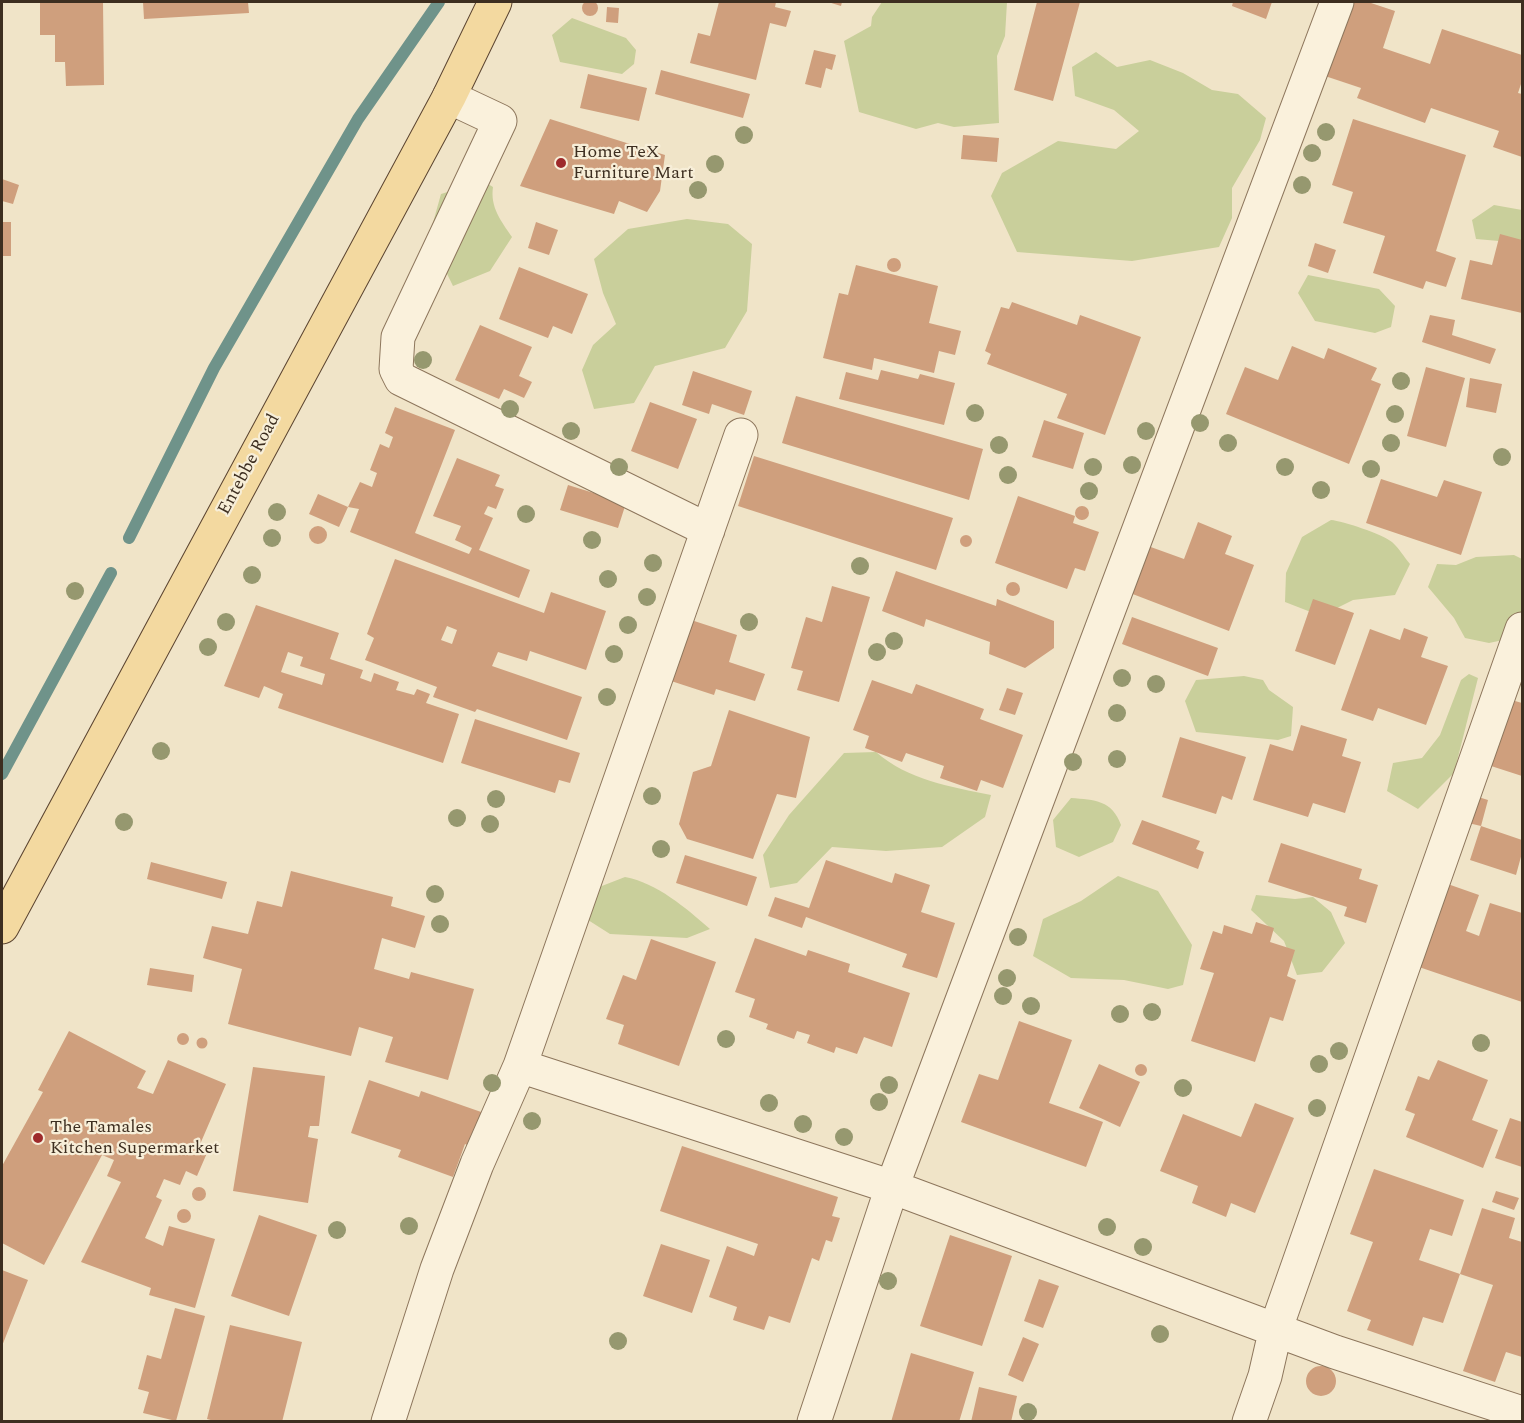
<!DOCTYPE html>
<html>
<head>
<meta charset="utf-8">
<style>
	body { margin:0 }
	#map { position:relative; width:1524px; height:1423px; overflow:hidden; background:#f0e4c8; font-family:Spectral,serif }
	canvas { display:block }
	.frame { position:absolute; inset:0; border:3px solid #3d2e20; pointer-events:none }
</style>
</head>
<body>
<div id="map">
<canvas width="1524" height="1423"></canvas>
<div class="frame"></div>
</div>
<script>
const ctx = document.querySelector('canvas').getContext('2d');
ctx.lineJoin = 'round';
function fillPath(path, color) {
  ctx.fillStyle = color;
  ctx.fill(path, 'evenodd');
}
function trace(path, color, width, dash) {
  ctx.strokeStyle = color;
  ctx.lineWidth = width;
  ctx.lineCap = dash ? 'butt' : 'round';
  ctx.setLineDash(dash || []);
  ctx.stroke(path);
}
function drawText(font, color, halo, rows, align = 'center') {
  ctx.font = font + ' Spectral,serif';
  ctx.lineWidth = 4.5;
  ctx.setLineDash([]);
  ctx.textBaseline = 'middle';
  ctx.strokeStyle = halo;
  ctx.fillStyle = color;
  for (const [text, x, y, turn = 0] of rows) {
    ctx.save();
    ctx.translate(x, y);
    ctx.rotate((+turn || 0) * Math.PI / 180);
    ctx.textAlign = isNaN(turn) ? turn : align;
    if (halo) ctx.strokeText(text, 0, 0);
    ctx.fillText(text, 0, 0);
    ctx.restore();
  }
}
const green = new Path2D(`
	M 882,2 L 1007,2 L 1005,36 L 997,56 L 999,123 L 954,127 L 938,123 L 916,129 L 859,112 L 844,41 L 871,26 L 872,17 Z
	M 572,18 L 626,38 L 636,50 L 634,64 L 622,74 L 560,62 L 552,35 Z
	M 1096,52 L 1117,67 L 1150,60 L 1183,73 L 1212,90 L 1238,94 L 1266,118 L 1260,140 L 1232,188 L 1232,218 L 1219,247 L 1132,261 L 1017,252 L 991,196 L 1002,173 L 1058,141 L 1116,149 L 1139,131 L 1114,110 L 1075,96 L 1072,67 Z
	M 483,181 L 493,187 C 490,207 501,221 512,237 L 490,271 L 453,286 L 429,237 L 441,194 Z
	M 1494,205 L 1522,210 L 1522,243 L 1476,239 L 1472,220 Z
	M 687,219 L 728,224 L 752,244 L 747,311 L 725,348 L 655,366 L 634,403 L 594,409 L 582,370 L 593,345 L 616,324 L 603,293 L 594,259 L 628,229 Z
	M 1308,275 L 1379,289 L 1395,306 L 1391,327 L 1375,333 L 1315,321 L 1298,293 Z
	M 1331,520 C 1343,521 1382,534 1392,542 C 1399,548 1404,557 1410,564 L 1395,595 L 1353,600 L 1321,616 L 1285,602 L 1286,573 L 1302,537 Z
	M 1514,555 L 1522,559 L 1522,636 L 1489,643 L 1465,638 L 1454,618 L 1428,587 L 1437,564 L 1456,565 L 1476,557 Z
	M 1469,674 L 1478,678 L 1454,773 L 1418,809 L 1387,791 L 1393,763 L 1422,758 L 1440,735 L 1461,680 Z
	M 1244,676 L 1263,680 L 1269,690 L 1293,707 L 1291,736 L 1278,740 L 1196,732 L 1185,701 L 1196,680 Z
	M 876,752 C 908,780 951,787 991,795 L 985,817 L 942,847 L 886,851 L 832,847 L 797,883 L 770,888 L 763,855 L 789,815 L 844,753 Z
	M 1071,798 C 1095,800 1112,800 1121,825 L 1113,842 L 1079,857 L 1056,847 L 1053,820 Z
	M 1118,876 L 1158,891 L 1192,945 L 1183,985 L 1168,989 L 1124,980 L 1071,978 L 1033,956 L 1043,919 L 1081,901 Z
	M 625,877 C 657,883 686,908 710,929 L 687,938 L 610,934 L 588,920 L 589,891 Z
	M 1256,895 L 1295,899 L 1313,897 L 1331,912 L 1345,943 L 1322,972 L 1297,975 L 1284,941 L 1251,910 Z`);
const stream = new Path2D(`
	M 129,538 L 214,368 L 358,119 L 439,2
	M 2,774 L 111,573`);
const building = new Path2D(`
	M582 8a8 8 0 1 1 16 0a8 8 0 1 1-16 0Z
	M 40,2 L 103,2 L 104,85 L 66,86 L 65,62 L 55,62 L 55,35 L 40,35 Z
	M 143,2 L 248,2 L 249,13 L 144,19 Z
	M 719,2 L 776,2 L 775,7 L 791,11 L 786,27 L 770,23 L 756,80 L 690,63 L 698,33 L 710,36 Z
	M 828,2 L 842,2 L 841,6 Z
	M 1037,2 L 1080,2 L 1053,101 L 1014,90 Z
	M 1233,2 L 1272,2 L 1266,19 L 1232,6 Z
	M 1347,2 L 1368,2 L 1395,11 L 1383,48 L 1430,64 L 1442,29 L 1522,55 L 1522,81 L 1518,93 L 1522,94 L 1522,157 L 1493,147 L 1499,131 L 1431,108 L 1425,123 L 1357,98 L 1361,88 L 1322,75 Z
	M 607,7 L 619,8 L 618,23 L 606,22 Z
	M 814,50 L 836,55 L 832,70 L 826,68 L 821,88 L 805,84 Z
	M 661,70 L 750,94 L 743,118 L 655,94 Z
	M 588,74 L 647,88 L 639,121 L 580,108 Z
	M 550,119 L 665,155 L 660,191 L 647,212 L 619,201 L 614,214 L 520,186 Z
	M 1353,119 L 1466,155 L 1436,251 L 1456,258 L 1446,287 L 1426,281 L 1423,289 L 1373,273 L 1385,236 L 1343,223 L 1353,192 L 1332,185 Z
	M 963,135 L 999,138 L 997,162 L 961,159 Z
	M 2,179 L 19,185 L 13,204 L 2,201 Z
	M 2,222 L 11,222 L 11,256 L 2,256 Z
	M 536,222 L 558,230 L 549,255 L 528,248 Z
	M 1500,234 L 1522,240 L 1522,313 L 1461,299 L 1470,260 L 1492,265 Z
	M 1315,243 L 1336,250 L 1328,273 L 1308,266 Z
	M887 265a7 7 0 1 1 14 0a7 7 0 1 1-14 0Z
	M 856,265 L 938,286 L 929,323 L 961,331 L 955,355 L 939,351 L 934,373 L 874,358 L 872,370 L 823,358 L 839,293 L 848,295 Z
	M 519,267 L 588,294 L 572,334 L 553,326 L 548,338 L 499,319 Z
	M 1012,302 L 1077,325 L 1080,315 L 1141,337 L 1105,435 L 1057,418 L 1067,394 L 987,364 L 991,354 L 985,351 L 1001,307 L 1009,309 Z
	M 1430,315 L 1455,320 L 1452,335 L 1496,349 L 1490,364 L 1422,342 Z
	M 480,325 L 532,347 L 519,376 L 532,382 L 524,398 L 504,389 L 499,399 L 455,380 Z
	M 1292,346 L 1324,359 L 1328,348 L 1377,368 L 1371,380 L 1381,384 L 1349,464 L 1226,414 L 1245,367 L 1278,380 Z
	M 1426,367 L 1465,378 L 1446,447 L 1407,436 Z
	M 881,370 L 918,379 L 920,374 L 955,383 L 944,425 L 839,399 L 846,372 L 878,380 Z
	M 693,371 L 752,391 L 744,415 L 712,404 L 709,414 L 682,405 Z
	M 1470,378 L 1502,384 L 1496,413 L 1466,407 Z
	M 796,396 L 983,449 L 969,500 L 782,443 Z
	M 650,402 L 697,419 L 678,469 L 631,451 Z
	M 395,407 L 455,430 L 415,533 L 469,554 L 472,548 L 455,540 L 461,526 L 433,516 L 457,458 L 500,475 L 495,486 L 504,489 L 496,509 L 488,506 L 484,514 L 493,518 L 479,550 L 530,570 L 519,598 L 350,532 L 359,509 L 348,507 L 339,527 L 309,514 L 318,494 L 348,507 L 360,482 L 372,487 L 377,473 L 370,470 L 380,444 L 389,448 L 393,437 L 385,433 Z
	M 1044,420 L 1084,433 L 1073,469 L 1032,457 Z
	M 754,456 L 953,518 L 936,570 L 738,506 Z
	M 1381,479 L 1437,497 L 1444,480 L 1482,492 L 1461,555 L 1366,523 Z
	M 568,485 L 626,503 L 618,528 L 560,510 Z
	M 1018,496 L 1075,516 L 1073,523 L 1099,532 L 1085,571 L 1075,568 L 1067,589 L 995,563 Z
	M1075 513a7 7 0 1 1 14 0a7 7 0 1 1-14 0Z
	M 1198,522 L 1232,536 L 1225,554 L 1254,565 L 1229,631 L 1130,593 L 1148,546 L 1184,559 Z
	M309 535a9 9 0 1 1 18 0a9 9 0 1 1-18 0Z
	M960 541a6 6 0 1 1 12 0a6 6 0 1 1-12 0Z
	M 395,559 L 544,613 L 551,592 L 606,611 L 586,670 L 530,651 L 527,661 L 498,652 L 492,666 L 582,697 L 567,740 L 477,709 L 475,712 L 433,697 L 437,687 L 365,660 L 374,638 L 367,634 ZM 447,626 L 457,630 L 452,644 L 441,640 Z
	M 896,571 L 996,606 L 997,599 L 1054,621 L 1054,648 L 1025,668 L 989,654 L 990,642 L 926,619 L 924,627 L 882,611 Z
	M1006 589a7 7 0 1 1 14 0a7 7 0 1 1-14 0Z
	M 832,586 L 870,597 L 839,702 L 797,690 L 803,671 L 791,668 L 806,617 L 822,622 Z
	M 1313,599 L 1354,613 L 1335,665 L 1295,651 Z
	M 256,605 L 339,633 L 330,659 L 363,670 L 360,678 L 371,682 L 374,673 L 399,682 L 396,690 L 414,695 L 417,689 L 430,694 L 426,703 L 459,714 L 443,763 L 278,708 L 283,694 L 264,686 L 259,698 L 224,686 ZM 288,652 L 303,657 L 300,666 L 325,674 L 322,685 L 281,672 Z
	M 1132,617 L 1218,648 L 1208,676 L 1122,644 Z
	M 685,618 L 737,635 L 729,662 L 765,674 L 755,701 L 716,689 L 714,695 L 665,679 Z
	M 1404,628 L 1428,637 L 1421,657 L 1448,666 L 1426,725 L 1378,708 L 1373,721 L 1341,710 L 1370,629 L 1400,640 Z
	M 872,680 L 912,694 L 916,684 L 984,709 L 980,719 L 1023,735 L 1003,788 L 981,780 L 977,791 L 940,778 L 944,766 L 906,753 L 902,762 L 865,748 L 869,736 L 853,730 Z
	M 1007,688 L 1023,693 L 1015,715 L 999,710 Z
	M 1508,699 L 1522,703 L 1522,776 L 1488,765 Z
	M 729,710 L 810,737 L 796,798 L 777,794 L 753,859 L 687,839 L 679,824 L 693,772 L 711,766 Z
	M 475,719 L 580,753 L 570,783 L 559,780 L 555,793 L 461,763 Z
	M 1301,725 L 1347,739 L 1342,756 L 1361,762 L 1345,813 L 1313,803 L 1308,817 L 1253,800 L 1270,744 L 1293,751 Z
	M 1180,737 L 1246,757 L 1232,800 L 1222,796 L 1216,814 L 1162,797 Z
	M 1472,795 L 1488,800 L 1481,826 L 1522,840 L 1522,853 L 1516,875 L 1470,860 L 1481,826 L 1464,822 Z
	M 1142,820 L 1200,841 L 1196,849 L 1204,852 L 1198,869 L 1132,844 Z
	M 1281,843 L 1362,869 L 1359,879 L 1378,885 L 1366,923 L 1344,916 L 1347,907 L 1268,882 Z
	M 685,855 L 757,877 L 747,906 L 676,883 Z
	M 826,860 L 892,883 L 895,873 L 930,885 L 921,912 L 955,923 L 937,978 L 902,967 L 907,954 L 806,917 L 802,928 L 768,916 L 775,897 L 809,908 Z
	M 151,862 L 227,882 L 222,899 L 147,879 Z
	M 291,871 L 393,897 L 391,906 L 425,916 L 415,948 L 382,938 L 374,969 L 409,979 L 411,972 L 474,989 L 448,1080 L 385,1062 L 393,1037 L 359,1027 L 351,1056 L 228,1024 L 242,969 L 203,958 L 212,926 L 248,934 L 257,901 L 282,907 Z
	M 1442,882 L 1479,895 L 1466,931 L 1479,936 L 1490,903 L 1522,913 L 1522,1002 L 1413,965 Z
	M 1256,922 L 1274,928 L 1270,942 L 1295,950 L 1287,976 L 1296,980 L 1283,1021 L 1270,1017 L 1255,1062 L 1191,1041 L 1214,973 L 1200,969 L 1213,931 L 1222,934 L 1224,925 L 1252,934 Z
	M 755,938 L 806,956 L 808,950 L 850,964 L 848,972 L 910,993 L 892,1047 L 864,1037 L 857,1054 L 836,1047 L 834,1053 L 807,1043 L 810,1035 L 797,1031 L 794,1039 L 766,1029 L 768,1024 L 749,1017 L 755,999 L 735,992 Z
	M 651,939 L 716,962 L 679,1066 L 618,1044 L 624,1025 L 606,1019 L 623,975 L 636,980 Z
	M 150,968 L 194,975 L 192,992 L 147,985 Z
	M 1019,1021 L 1072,1040 L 1049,1103 L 1103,1122 L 1086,1167 L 961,1122 L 979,1074 L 998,1080 Z
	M 69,1031 L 146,1071 L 137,1088 L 153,1094 L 168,1060 L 226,1084 L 198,1149 L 207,1153 L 197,1176 L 186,1171 L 180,1185 L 164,1179 L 156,1197 L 162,1200 L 145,1238 L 163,1246 L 169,1226 L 215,1239 L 195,1308 L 149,1295 L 151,1288 L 81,1262 L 121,1182 L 107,1176 L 114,1160 L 102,1155 L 44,1265 L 2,1243 L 2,1166 L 43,1092 L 38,1090 Z
	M177 1039a6 6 0 1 1 12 0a6 6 0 1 1-12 0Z
	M196.5 1043a5.5 5.5 0 1 1 11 0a5.5 5.5 0 1 1-11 0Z
	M 1438,1060 L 1488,1080 L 1472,1120 L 1498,1130 L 1483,1168 L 1406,1137 L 1415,1114 L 1405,1110 L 1418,1076 L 1429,1080 Z
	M 1099,1064 L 1140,1082 L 1120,1127 L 1079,1108 Z
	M1135 1070a6 6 0 1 1 12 0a6 6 0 1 1-12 0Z
	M 253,1067 L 325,1076 L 319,1126 L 310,1126 L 308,1137 L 318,1139 L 308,1203 L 233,1191 Z
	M 369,1080 L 419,1097 L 421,1091 L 484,1113 L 471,1147 L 465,1144 L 453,1177 L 398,1157 L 401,1150 L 351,1133 Z
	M 1255,1103 L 1294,1118 L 1255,1213 L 1231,1203 L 1226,1217 L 1192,1203 L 1198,1186 L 1160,1171 L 1183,1114 L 1241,1137 Z
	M 1510,1118 L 1522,1122 L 1522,1167 L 1495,1158 Z
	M 682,1146 L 838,1197 L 832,1216 L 840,1218 L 832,1242 L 826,1240 L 819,1261 L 812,1258 L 790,1323 L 769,1316 L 764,1330 L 733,1320 L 737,1307 L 709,1297 L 727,1246 L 754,1256 L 758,1244 L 660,1211 Z
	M 1374,1169 L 1464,1200 L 1452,1236 L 1430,1229 L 1419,1260 L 1460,1274 L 1482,1208 L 1515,1218 L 1509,1238 L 1522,1242 L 1522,1357 L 1506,1352 L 1495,1382 L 1463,1371 L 1493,1285 L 1460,1274 L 1443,1323 L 1423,1317 L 1413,1346 L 1367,1330 L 1371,1320 L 1347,1311 L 1373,1242 L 1350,1234 Z
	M192 1194a7 7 0 1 1 14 0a7 7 0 1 1-14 0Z
	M 1496,1191 L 1519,1198 L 1514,1210 L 1492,1202 Z
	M177 1216a7 7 0 1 1 14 0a7 7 0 1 1-14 0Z
	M 259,1215 L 317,1235 L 289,1316 L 231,1296 Z
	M 950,1235 L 1012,1256 L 982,1346 L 920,1326 Z
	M 661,1244 L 710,1260 L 692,1313 L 643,1296 Z
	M 2,1270 L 28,1280 L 2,1346 Z
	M 1039,1279 L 1059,1286 L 1043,1328 L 1024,1321 Z
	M 175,1308 L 205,1316 L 176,1421 L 143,1413 L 149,1392 L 138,1389 L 147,1355 L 161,1359 Z
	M 230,1325 L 302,1342 L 282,1422 L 218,1422 L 207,1419 Z
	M 1023,1337 L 1039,1344 L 1023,1382 L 1008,1375 Z
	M 911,1353 L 974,1372 L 959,1422 L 891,1422 Z
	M1306 1381a15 15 0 1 1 30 0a15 15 0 1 1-30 0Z
	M 979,1387 L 1017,1396 L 1011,1422 L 971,1422 Z`);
const minor = new Path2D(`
	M 449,97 L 500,121 L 398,337 L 396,369 L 401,379 L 708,530
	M 520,1066 L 892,1187 L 1335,1352 L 1522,1413
	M 388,1422 L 437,1269 L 477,1164 L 520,1066 L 741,435
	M 814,1422 L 892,1187 L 1337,2
	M 1249,1422 L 1265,1376 L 1276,1328 L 1522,629`);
const major = new Path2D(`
	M 2,927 L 449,97 L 495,2`);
const trees = [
	[1326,132],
	[744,135],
	[1312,153],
	[715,164],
	[1302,185],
	[698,190],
	[423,360],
	[1401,381],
	[510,409],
	[975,413],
	[1395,414],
	[1200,423],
	[571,431],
	[1146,431],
	[1228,443],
	[1391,443],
	[999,445],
	[1502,457],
	[1132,465],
	[619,467],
	[1093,467],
	[1285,467],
	[1371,469],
	[1008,475],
	[1321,490],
	[1089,491],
	[277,512],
	[526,514],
	[272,538],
	[592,540],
	[653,563],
	[860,566],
	[252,575],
	[608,579],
	[75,591],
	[647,597],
	[226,622],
	[749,622],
	[628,625],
	[894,641],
	[208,647],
	[877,652],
	[614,654],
	[1122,678],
	[1156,684],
	[607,697],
	[1117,713],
	[161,751],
	[1117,759],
	[1073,762],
	[652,796],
	[496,799],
	[457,818],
	[124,822],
	[490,824],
	[661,849],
	[435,894],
	[440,924],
	[1018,937],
	[1007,978],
	[1003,996],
	[1031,1006],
	[1152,1012],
	[1120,1014],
	[726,1039],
	[1481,1043],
	[1339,1051],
	[1319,1064],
	[492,1083],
	[889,1085],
	[1183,1088],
	[879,1102],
	[769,1103],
	[1317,1108],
	[532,1121],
	[803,1124],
	[844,1137],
	[409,1226],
	[1107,1227],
	[337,1230],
	[1143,1247],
	[888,1281],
	[1160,1334],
	[618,1341],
	[1028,1412]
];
const markers = [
	[561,163,6,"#9e2a2b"],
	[38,1138,6,"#9e2a2b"]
];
const poiNames = [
	["Home TeX",573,153],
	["Furniture Mart",573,174],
	["The Tamales",50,1128],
	["Kitchen Supermarket",50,1149]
];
const streetNames = [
	["Entebbe Road",250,465,-62]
];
fillPath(green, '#c9cf9b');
trace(stream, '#6f938a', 12);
fillPath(building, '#cf9f7d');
trace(minor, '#8d765c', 35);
trace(major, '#5b4430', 35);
trace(minor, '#faf1dc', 33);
trace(major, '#f3d9a0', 33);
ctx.fillStyle = '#96986f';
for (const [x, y] of trees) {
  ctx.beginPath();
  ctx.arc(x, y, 9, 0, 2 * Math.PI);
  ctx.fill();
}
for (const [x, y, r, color] of markers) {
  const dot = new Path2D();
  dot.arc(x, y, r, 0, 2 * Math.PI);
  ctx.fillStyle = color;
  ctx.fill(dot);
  trace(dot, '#f7eed8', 2);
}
drawText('18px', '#3d2e20', '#f7eed8', poiNames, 'left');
drawText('18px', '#3d2e20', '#f7eed8', streetNames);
</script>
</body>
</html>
